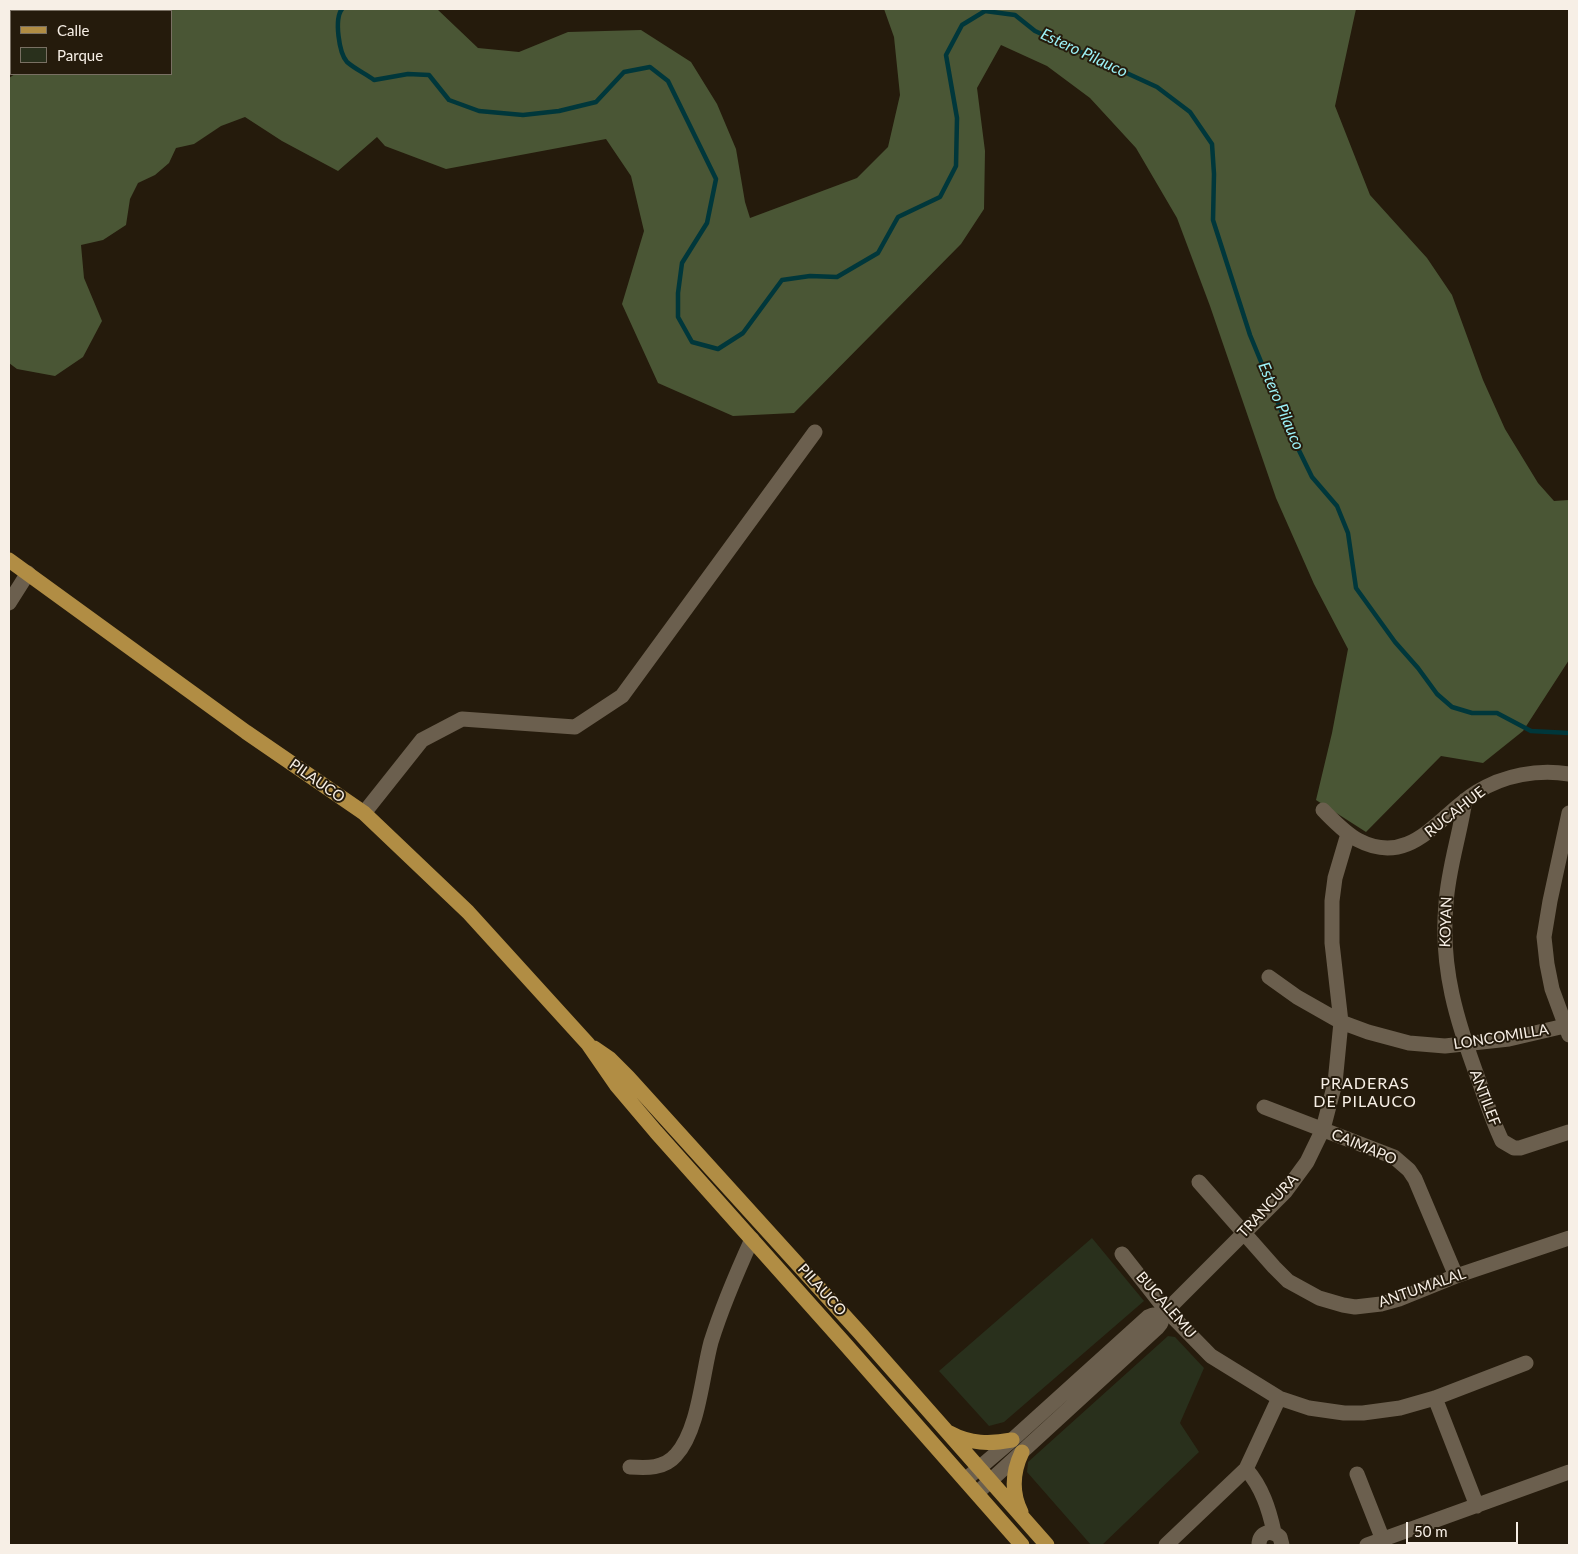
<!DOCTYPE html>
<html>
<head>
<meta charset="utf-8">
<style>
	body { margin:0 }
	#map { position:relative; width:1578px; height:1554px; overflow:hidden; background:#251b0c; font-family:Lato,sans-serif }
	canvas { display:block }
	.frame { position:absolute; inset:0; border:10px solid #f7efe6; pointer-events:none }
	.legend { position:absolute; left:10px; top:10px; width:162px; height:65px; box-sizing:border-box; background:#251b0c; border:1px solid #797063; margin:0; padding:6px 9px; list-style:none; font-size:15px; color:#f7efe6 }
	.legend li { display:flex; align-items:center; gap:10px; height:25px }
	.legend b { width:25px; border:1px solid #797063 }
	.scale { position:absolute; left:1406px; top:1522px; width:112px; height:22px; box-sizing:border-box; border:2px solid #f7efe6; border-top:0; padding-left:6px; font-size:15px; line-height:18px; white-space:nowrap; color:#f7efe6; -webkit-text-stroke:4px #251b0c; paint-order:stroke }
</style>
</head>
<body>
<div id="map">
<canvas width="1578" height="1554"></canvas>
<div class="frame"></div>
<ul class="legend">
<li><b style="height:6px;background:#b18d44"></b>Calle</li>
<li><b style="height:14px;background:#29301c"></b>Parque</li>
</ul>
<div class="scale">50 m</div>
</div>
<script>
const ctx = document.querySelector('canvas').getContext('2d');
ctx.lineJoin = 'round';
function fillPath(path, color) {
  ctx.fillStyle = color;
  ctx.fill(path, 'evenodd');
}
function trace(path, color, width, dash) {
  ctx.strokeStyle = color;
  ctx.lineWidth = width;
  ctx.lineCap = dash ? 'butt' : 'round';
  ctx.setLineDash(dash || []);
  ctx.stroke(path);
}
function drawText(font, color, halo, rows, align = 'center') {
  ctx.font = font + ' Lato,sans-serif';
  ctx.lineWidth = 4;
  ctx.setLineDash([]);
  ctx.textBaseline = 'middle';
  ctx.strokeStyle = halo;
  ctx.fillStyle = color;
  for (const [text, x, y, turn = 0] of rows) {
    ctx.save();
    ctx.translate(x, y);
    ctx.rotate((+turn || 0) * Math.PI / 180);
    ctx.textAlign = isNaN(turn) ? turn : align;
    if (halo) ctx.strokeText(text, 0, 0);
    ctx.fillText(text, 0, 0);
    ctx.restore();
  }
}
const green = new Path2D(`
	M 1092,1238 L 1144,1301 L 1004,1422 L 989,1426 L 939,1371 Z
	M 1168,1336 L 1175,1337 L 1204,1368 L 1180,1423 L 1199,1452 L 1102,1545 L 1091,1545 L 1027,1472 L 1028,1462 Z`);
const forest = new Path2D(`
	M 54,9 L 437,9 L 478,48 L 519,52 L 568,32 L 641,30 L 691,62 L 717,104 L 736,149 L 745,202 L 750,218 L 857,178 L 888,147 L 900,95 L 894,37 L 884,9 L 1356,9 L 1335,106 L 1370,195 L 1427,258 L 1452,295 L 1483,380 L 1505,429 L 1538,483 L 1554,501 L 1569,500 L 1569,660 L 1523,731 L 1483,763 L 1441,756 L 1366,832 L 1316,800 L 1332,733 L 1348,649 L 1314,584 L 1276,498 L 1210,306 L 1177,218 L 1136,148 L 1090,98 L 1047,66 L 1001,45 L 977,88 L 985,151 L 984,209 L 961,244 L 794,413 L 733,416 L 658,383 L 622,304 L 644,231 L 631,176 L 606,139 L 446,169 L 385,146 L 377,137 L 338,171 L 282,141 L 245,117 L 221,126 L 194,144 L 176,148 L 169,163 L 155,175 L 138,183 L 130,199 L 126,225 L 103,240 L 81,245 L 84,278 L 102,321 L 83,357 L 55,376 L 17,369 L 9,363 L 9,78 L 15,74 L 171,74 L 171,11 L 53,11 Z`);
const stream = new Path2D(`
	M 342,9 C 334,19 339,53 347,62 C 355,69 366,74 374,80 L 408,74 L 429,75 L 449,100 L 479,111 L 523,115 L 559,111 L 596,102 L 624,72 L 650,67 L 668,81 L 716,179 L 707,223 L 682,263 L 678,293 L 678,317 L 692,342 L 718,349 L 743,333 L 782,280 L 810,276 L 837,277 L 878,253 L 898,217 L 940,197 L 956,166 L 957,118 L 946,55 L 962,25 L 985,11 L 1015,15 L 1035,31 L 1157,87 L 1190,112 L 1212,144 L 1214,174 L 1213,220 L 1250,335 L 1290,432 L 1312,477 L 1337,506 L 1348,533 L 1356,588 L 1395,642 L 1418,668 L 1437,694 L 1452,707 L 1472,713 L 1497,713 L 1531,731 L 1569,733`);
const minor = new Path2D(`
	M 9,603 L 28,573
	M 1465,800 C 1460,835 1448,869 1446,904 C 1440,968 1457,1022 1479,1081 C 1486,1101 1493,1122 1502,1141 L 1514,1148 L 1520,1148 L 1569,1132
	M 1323,810 C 1334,821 1345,833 1358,840 C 1411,868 1438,816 1477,792 C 1504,775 1538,769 1569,774
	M 364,813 L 422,740 L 462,719 L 575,727 L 622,696 L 815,432
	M 1269,977 L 1297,997 L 1341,1022 L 1368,1032 L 1409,1043 L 1445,1046 L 1509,1039 L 1569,1025
	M 1569,1035 L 1552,989 L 1547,964 L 1544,937 L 1550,901 L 1569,813
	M 1264,1107 L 1394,1157 L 1409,1170 L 1415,1179 L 1456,1276
	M 1199,1182 L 1274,1267 L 1288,1281 L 1319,1298 L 1343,1305 L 1355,1307 L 1381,1304 L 1399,1299 L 1456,1276 L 1569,1238
	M 1122,1254 L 1166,1310 L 1211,1356 L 1279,1398 L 1309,1408 L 1344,1413 L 1363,1413 L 1400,1408 L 1435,1398 L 1526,1363
	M 1435,1398 L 1477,1506
	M 630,1467 C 647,1468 664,1469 676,1455 C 699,1430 702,1375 711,1342 C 722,1307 737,1272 752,1239
	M 1246,1469 C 1262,1487 1269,1509 1274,1532
	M 1357,1474 L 1383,1540
	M 965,1480 L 1012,1440 L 1148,1317 L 1153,1315 L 1160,1317
	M 977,1493 L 1157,1328 L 1161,1323 L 1160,1317 L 1285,1192 L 1307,1162 L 1323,1129 L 1335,1083 L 1341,1022 L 1332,943 L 1332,901 L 1335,878 L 1348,834
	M 1166,1545 L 1246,1469 L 1279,1398
	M 1259,1545 C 1259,1532 1271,1529 1280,1537 L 1282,1545
	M 1367,1545 L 1569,1472`);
const major = new Path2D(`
	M 9,560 L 246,732 L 364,813 L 468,912 L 588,1044 L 617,1086 L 656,1132 L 846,1345 L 1022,1545
	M 594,1048 L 610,1059 L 628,1077 L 860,1333 L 1047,1545
	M 950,1433 C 970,1444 990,1444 1012,1440
	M 1021,1512 C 1011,1492 1013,1471 1022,1452`);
const streetNames = [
	["PILAUCO",317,781,35],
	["RUCAHUE",1455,812,-38],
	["KOYAN",1446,922,-88],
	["LONCOMILLA",1501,1037,-9],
	["ANTILEF",1485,1098,69],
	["CAIMAPO",1364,1147,23],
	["TRANCURA",1268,1206,-47],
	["ANTUMALAL",1422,1288,-19],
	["PILAUCO",822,1290,48],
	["BUCALEMU",1166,1305,49]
];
const waterNames = [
	["Estero Pilauco",1084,53,25],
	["Estero Pilauco",1281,406,67]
];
const neighbourhoodNames = [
	["PRADERAS",1365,1084],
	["DE PILAUCO",1365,1102]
];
fillPath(green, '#29301c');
fillPath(forest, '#4a5635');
trace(stream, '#00373b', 4.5);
trace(minor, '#6b5f4e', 15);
trace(major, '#b18d44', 15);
drawText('15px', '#f7efe6', '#251b0c', streetNames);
drawText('italic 16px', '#9cf2f8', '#251b0c', waterNames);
ctx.letterSpacing = '1px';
drawText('16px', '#f7efe6', '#251b0c', neighbourhoodNames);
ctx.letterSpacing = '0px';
</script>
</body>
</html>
